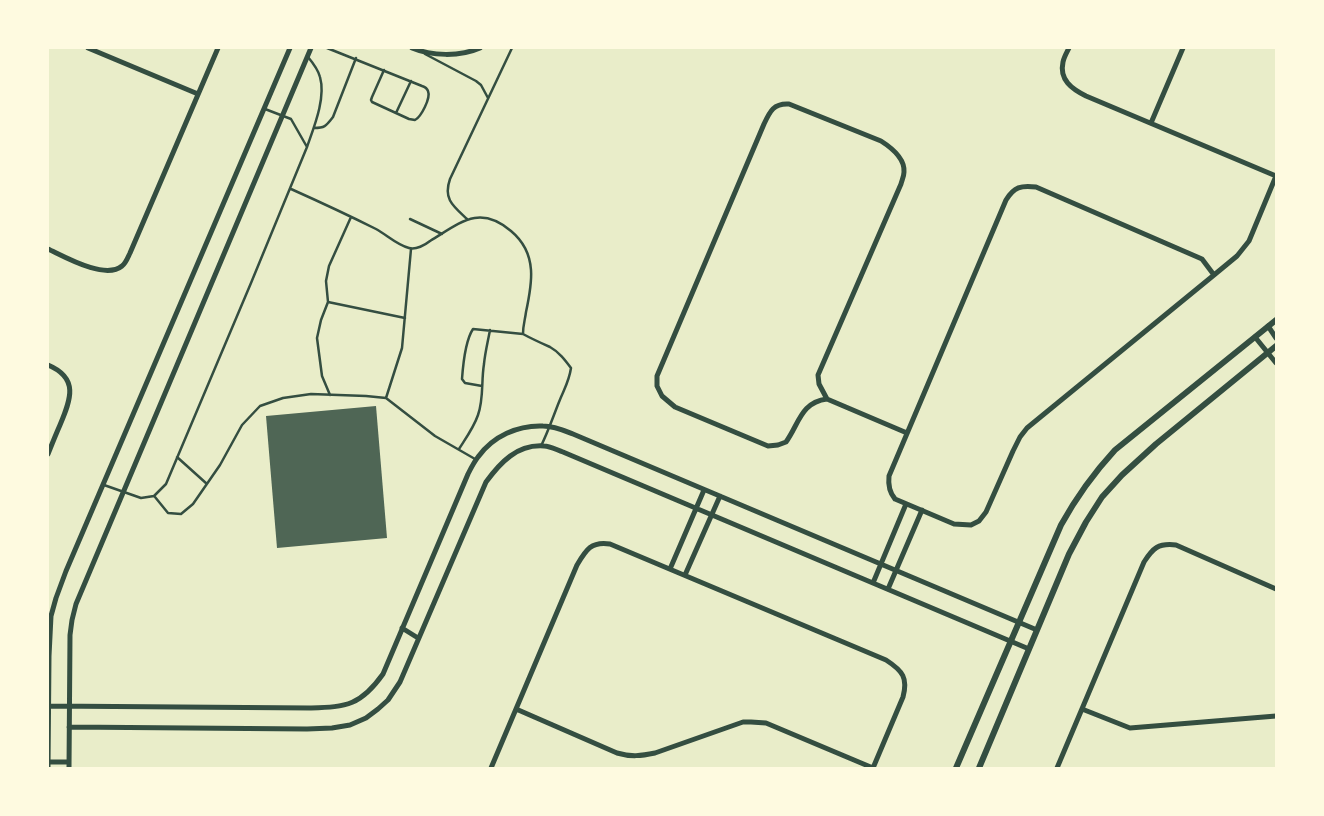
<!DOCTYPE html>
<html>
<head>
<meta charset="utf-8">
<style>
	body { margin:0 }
	#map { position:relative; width:1324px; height:816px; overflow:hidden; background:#e9edc9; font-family:Barlow,sans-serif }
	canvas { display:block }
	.frame { position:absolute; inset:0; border:49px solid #fefae0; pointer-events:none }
</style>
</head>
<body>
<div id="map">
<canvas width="1324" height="816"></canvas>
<div class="frame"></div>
</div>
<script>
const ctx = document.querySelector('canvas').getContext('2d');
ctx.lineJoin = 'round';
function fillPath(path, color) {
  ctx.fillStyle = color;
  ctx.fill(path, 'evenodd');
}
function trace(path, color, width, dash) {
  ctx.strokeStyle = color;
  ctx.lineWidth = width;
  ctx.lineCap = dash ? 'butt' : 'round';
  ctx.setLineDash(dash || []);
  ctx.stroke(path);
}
const building = new Path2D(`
	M 376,406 L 387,538 L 277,548 L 266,416 Z`);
const service = new Path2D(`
	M 327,48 L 422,86 C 425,87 427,88 428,91 C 431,98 421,117 415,120 L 409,119 L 372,102 L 371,100 L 372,97 L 384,70
	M 425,54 L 476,81 L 481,85 L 488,98
	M 396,113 L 411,81
	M 314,128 C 325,128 326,126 333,117 L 356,58
	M 307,147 C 314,127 326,98 320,77 C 318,69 313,63 308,57
	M 291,189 C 320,202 348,215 376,229 C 387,235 397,245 409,248 C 416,250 425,245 430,241 C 460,223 479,204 511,231 C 523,241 530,255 531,270 C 532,284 529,298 526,312 C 525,320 523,325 523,334 C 532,339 541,343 550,347 C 559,352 565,360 571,368 C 569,382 564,389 559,402 C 553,417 548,432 541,446
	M 410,219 L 442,234
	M 467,219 C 453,206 443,199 450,179 L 512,48
	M 328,302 L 405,318
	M 482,386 L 465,383 L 462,379 C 463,365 465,341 473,329 L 523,334
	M 330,395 L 322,376 L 317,338 L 321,320 L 328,302 L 326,281 L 329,266 L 351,217
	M 386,398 L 402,348 L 411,249
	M 459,449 C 466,438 474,427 478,415 C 484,398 481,382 484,364 C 485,353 488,341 490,330
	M 177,457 L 207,484
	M 104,485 L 141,498 L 154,496 L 166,484 L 251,283 L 307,147 L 291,119 L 265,109
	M 155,497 L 168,513 L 181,514 L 193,504 L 220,465 L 242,425 L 260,406 L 283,398 L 311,394 L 366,396 L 386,398 L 435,436 L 475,459`);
const minor = new Path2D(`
	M 88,48 L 198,94
	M 412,48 C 431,56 460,57 480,48
	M 1069,48 C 1067,52 1064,57 1063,62 C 1059,80 1072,89 1086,96 L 1276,176
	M 1151,123 L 1183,48
	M 48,249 C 65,257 105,280 122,266 C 126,263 128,257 130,253 L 218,48
	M 1214,275 L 1202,259 L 1036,187 C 1021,185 1014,187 1006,200 L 889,476 C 888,485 889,492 895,499 L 954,524 L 971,525 L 979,521 L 986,512 L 1013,451 L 1020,437 L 1027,428 L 1214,275 L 1237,256 L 1249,241 L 1276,176
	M 1268,326 L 1276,338
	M 1255,337 L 1276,363
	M 48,365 C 79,378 71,399 60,425 C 56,434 52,444 48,454
	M 827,399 L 819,384 L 818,375 L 901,184 C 902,180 904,176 904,172 C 905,158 892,148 881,141 L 789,104 C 774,103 770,111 764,124 L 657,376 L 657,386 L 662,396 L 675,407 L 768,446 L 778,445 L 786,442 C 799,424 801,402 827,399 L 907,433
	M 670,569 L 704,490
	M 685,575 L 720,496
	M 873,583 L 906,504
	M 888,589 L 922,510
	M 402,628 L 418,638
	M 49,706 L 311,708 C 347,707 361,705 383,674 L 468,474 C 471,468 474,462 478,457 C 493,436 518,425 543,426 C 554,426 563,430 573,434 L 1037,630
	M 516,709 L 617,753 C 631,757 641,756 655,753 L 743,722 L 751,722 L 766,723 L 873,768
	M 1082,709 L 1130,728 L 1276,716
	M 69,727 L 307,729 L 332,728 L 350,725 L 366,718 L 378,709 L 388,700 L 400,682 L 486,482 C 500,463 517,444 544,446 C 550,446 557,450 563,452 L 1029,649
	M 48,762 L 69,762
	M 48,768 L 49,656 L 51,616 L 56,598 L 66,571 L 290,48
	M 69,768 L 70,635 L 72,620 L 76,604 L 311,48
	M 491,768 L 577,565 C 586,550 591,541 610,544 L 886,660 C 903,671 908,678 903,697 L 873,768
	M 1057,768 L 1144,562 C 1153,548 1158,543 1176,545 L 1276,589`);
const tertiary = new Path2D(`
	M 956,768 L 1061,525 C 1077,496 1092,475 1115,450 L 1276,320
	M 979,768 L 1069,554 L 1086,522 L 1102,497 L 1122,475 L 1156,444 L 1276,346`);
fillPath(building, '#4f6655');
trace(service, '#344e41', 2.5);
trace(minor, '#344e41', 5);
trace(tertiary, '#344e41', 6);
</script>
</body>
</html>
